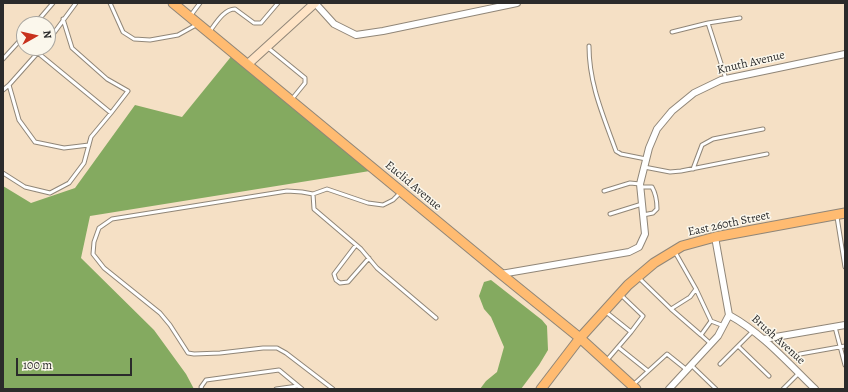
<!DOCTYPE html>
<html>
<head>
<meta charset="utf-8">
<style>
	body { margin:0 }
	#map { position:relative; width:848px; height:392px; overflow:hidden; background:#f5e0c5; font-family:Alegreya,serif }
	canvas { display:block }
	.frame { position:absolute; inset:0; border:4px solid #2b2b2b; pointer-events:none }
	.north { position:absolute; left:16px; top:16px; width:40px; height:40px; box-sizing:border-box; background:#fbf7ec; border:1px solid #a8a59f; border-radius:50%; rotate:82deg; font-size:11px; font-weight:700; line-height:16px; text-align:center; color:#2b2b2b }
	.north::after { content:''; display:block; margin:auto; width:14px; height:18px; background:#c8321e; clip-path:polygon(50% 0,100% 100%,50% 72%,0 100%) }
	.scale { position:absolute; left:16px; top:358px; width:116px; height:18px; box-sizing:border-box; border:2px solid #2b2b2b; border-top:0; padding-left:5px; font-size:12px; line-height:14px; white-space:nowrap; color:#2b2b2b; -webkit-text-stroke:3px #fbf7ec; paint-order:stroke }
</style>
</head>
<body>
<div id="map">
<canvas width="848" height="392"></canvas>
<div class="frame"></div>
<div class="north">N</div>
<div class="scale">100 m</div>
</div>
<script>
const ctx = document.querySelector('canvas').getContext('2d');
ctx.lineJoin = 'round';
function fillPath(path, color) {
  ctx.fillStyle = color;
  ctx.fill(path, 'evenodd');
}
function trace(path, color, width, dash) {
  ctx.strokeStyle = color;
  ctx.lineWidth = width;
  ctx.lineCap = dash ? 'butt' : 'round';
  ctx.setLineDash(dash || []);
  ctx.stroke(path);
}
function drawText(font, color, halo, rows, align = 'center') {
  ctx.font = font + ' Alegreya,serif';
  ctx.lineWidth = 3;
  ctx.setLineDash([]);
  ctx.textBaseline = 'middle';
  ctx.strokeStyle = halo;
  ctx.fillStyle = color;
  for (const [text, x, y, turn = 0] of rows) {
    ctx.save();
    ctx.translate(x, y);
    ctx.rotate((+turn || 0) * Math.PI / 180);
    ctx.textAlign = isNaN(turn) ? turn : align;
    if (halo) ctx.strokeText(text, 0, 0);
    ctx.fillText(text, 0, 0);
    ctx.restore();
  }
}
const forest = new Path2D(`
	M 234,53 L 376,170 L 90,216 L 81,258 L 154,330 L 186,374 L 194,389 L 3,389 L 3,186 L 31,203 L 75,188 L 135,105 L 182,117 Z
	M 491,280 L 542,320 L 547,326 L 548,350 L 539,365 L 521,389 L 480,389 L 486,381 L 497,372 L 504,347 L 491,317 L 484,309 L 479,296 L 484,282 Z`);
const lane = new Path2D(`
	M 110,3 L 123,32 L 134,39 L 150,40 L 178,35 L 196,25
	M 191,15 L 200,3
	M 35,24 L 53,3
	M 210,31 C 216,23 224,9 235,9 L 254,23 L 261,23 L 278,3
	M 672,32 L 708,23
	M 48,41 L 76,3
	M 589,46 C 589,84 603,115 616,151 L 621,154 L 646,159
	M 267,47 L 305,78 L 305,83 L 292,99
	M 38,53 L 111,113
	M 3,59 L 24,36
	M 726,79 L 708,23 L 740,18
	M 9,85 L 19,120 L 35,142 L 64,148 L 89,145
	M 3,90 L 9,85 L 42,48
	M 644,167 L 670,172 L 681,171 L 767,154
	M 693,169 L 702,145 L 713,139 L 763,129
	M 3,173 L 25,187 L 50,193 L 69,183 L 84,163 L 91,137 L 111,113 L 128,91 L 107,79 L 72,48 L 63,19
	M 641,187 L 652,187 C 656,194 657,202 657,209 L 653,213 L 643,215
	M 604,191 L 630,183 L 640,184
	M 313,194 L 314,209 L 361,249 L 377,268 L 436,318
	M 610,214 L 642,204
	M 837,217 L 845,267
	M 356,245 L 334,274 L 336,280 L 340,283 L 348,282 L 369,258
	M 639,278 L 671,309 L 701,335 L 711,321 L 696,289 L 675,252
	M 621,295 L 643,316 L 631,332
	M 671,309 L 690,297 L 696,289
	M 606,312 L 631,332 L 607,360
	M 711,321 L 724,326
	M 835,327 L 845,365
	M 701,335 L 711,344
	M 738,346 L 769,376
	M 618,347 L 648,371
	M 800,354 L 845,346
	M 720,364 L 753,331
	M 691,365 L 716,389
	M 634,384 L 667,354 L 687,370
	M 202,389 L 201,387 L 206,380 L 279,370 L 302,389
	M 276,389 L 298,386
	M 333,389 L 286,353 L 277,348 L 263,348 L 220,353 L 194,354 L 188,353 L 170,325 L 160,313 L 104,268 L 93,254 L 94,242 L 99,228 L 112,219 L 287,191 L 302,192 L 313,194 L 327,189 L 368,203 L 383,205 L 393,200 L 400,193
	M 783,389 L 799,373`);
const street = new Path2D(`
	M 315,3 L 334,24 L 356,35 L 383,31 L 517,3
	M 715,237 L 729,315 C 762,333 788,363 815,389
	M 501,274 L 629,252 L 639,247 L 645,234 L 640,184 L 649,148 L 657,129 L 672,111 L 694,93 L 721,80 L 845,54
	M 764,339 L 845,325
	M 669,389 L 718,336 L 729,315`);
const secondary = new Path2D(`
	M 248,64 L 315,3`);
const primary = new Path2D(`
	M 173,3 L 501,274 L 580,338 L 636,389
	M 541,389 L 580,338 L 628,285 L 654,263 L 682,246 L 715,237 L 845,213`);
const streetNames = [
	["Knuth Avenue",751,63,-13],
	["Euclid Avenue",413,186,40],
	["East 260th Street",729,224,-12],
	["Brush Avenue",778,340,42]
];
fillPath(forest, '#84aa60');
trace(lane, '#908678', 5);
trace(street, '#908678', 8);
trace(secondary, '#908678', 10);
trace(primary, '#908678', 11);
trace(lane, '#fff', 3);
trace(street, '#fff', 6);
trace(secondary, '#ffe4c6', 8);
trace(primary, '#ffbb71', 9);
drawText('12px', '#2b2b2b', '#fbf7ec', streetNames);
</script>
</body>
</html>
